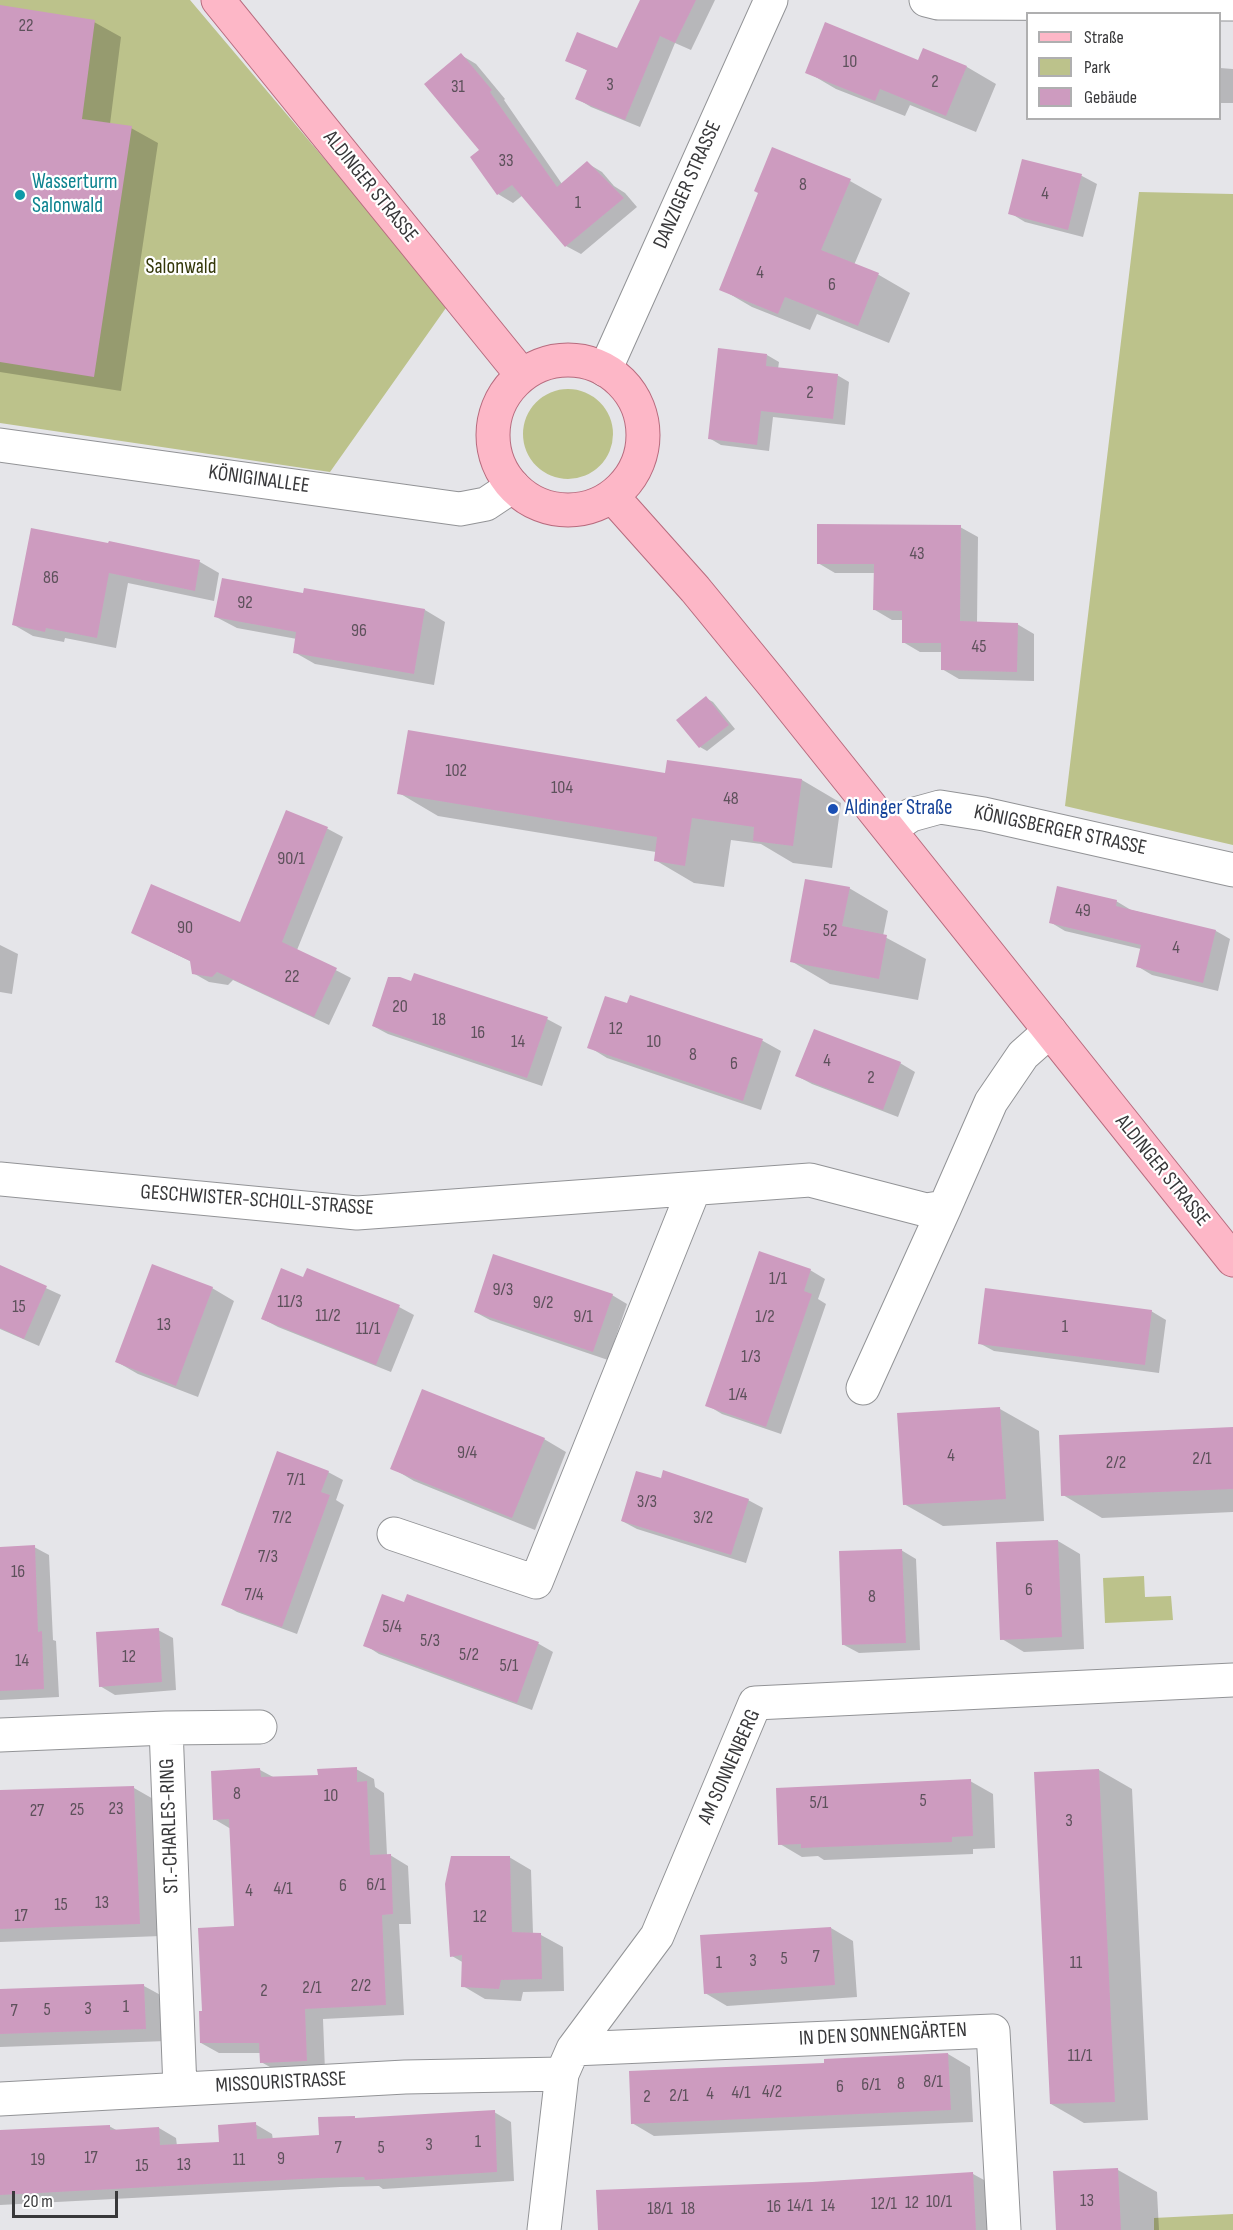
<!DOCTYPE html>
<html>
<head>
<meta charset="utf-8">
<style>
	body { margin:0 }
	#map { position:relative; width:1233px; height:2230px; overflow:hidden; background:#e5e5e9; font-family:"Sofia Sans Condensed",sans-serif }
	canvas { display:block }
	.legend { position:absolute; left:1026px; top:12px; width:195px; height:108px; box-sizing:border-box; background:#fff; border:2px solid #afafb0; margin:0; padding:8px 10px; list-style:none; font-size:18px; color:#38383a }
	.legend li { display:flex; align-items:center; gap:12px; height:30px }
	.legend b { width:30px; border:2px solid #afafb0 }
	.scale { position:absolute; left:12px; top:2191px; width:106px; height:27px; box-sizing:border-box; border:3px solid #38383a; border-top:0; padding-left:8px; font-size:18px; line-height:21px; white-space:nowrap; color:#38383a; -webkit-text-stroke:4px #fff; paint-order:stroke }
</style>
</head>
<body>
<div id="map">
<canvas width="1233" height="2230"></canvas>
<ul class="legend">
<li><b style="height:8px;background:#fdb7c7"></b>Straße</li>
<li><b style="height:16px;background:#bcc28b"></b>Park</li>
<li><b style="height:16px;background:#cd9bbf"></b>Gebäude</li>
</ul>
<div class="scale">20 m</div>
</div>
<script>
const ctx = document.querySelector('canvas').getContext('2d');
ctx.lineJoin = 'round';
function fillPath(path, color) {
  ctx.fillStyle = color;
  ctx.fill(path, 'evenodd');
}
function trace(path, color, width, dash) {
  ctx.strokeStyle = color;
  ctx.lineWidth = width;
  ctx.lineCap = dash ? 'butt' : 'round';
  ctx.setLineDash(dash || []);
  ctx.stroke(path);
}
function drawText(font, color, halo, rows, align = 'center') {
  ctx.font = font + ' "Sofia Sans Condensed",sans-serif';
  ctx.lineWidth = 4.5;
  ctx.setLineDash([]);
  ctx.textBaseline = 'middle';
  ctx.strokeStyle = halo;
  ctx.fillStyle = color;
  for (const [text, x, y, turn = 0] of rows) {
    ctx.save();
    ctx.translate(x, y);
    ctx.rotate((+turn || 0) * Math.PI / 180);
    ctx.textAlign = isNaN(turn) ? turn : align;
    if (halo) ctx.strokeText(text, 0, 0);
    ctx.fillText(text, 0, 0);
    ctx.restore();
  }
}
const green = new Path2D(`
	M 0,0 L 190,0 L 448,305 L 330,472 L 0,423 Z
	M 1139,192 L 1233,194 L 1233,845 L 1065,806 Z
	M523 434a45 45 0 1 1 90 0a45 45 0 1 1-90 0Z
	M 1144,1576 L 1145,1597 L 1171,1596 L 1173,1620 L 1105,1623 L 1103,1578 Z
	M 1233,2214 L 1233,2230 L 1154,2230 L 1154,2218 Z`);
const shadow = new Path2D(`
	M 641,0 L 715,0 L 691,50 L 675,43 L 640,127 L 591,107 L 576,98 L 588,71 L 567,60 L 617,50 Z
	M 0,6 L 94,22 L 121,37 L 110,124 L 131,128 L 158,143 L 121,391 L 0,372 Z
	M 924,50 L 967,67 L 996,84 L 976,132 L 910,105 L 905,116 L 836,89 L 807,72 L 919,62 Z
	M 461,55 L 476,64 L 505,99 L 504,100 L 562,184 L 587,163 L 602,172 L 614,186 L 625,193 L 637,207 L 581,254 L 566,246 L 523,195 L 513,203 L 498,194 L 481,151 Z
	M 1220,68 L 1233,69 L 1233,103 L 1220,103 Z
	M 773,149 L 850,181 L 882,199 L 854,265 L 879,275 L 910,293 L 889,343 L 817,314 L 810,330 L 752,307 L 721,289 L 760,192 Z
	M 1023,161 L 1082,176 L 1097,184 L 1083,237 L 1025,222 L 1010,213 Z
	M 767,355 L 779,362 L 778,369 L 837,375 L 849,382 L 845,425 L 773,417 L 769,451 L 721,445 L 709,438 Z
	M 960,527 L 978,537 L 977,623 L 1017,624 L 1034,634 L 1034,681 L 959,679 L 942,669 L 943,652 L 920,652 L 903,642 L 903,620 L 892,620 L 875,610 L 875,573 L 835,573 L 818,563 Z
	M 110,542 L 200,562 L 219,573 L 214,601 L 128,583 L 116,648 L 65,638 L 64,642 L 33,636 L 14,625 Z
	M 304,595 L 425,610 L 445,622 L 434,685 L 315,664 L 294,652 L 297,639 L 237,628 L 216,617 Z
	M 706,698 L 713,702 L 735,729 L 707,751 L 700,747 L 678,720 Z
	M 802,780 L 841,803 L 832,868 L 793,863 L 761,844 L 731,840 L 724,887 L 694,883 L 655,860 L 656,852 L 438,816 L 399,793 Z
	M 286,812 L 328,829 L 343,837 L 297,950 L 351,978 L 329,1025 L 233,980 L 228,985 L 209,982 L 193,973 L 192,962 L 133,933 L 241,924 Z
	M 849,888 L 888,911 L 883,936 L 926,959 L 918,1000 L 830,984 L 791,961 Z
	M 1116,901 L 1131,910 L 1216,931 L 1230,939 L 1218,991 L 1152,975 L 1137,966 L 1141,949 L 1065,931 L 1050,922 Z
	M 0,945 L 18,954 L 12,994 L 0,992 Z
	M 631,997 L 763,1041 L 781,1051 L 761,1110 L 607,1058 L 589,1047 L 628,1005 Z
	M 547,1019 L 562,1027 L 542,1086 L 388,1034 L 373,1026 Z
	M 900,1063 L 915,1072 L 898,1117 L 812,1084 L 797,1076 Z
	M 0,1267 L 61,1295 L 39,1346 L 0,1329 Z
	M 810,1270 L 825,1279 L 818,1299 L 826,1304 L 781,1434 L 722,1414 L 707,1405 Z
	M 304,1279 L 399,1307 L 414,1315 L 391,1372 L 278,1327 L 263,1319 Z
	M 212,1288 L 234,1301 L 198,1397 L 138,1374 L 117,1362 Z
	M 612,1295 L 627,1304 L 608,1360 L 490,1320 L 475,1312 Z
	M 1151,1311 L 1166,1320 L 1159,1373 L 994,1351 L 979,1343 Z
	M 1000,1409 L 1039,1431 L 1044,1521 L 943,1526 L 904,1504 Z
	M 1233,1429 L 1233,1512 L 1102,1518 L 1063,1495 Z
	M 544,1439 L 566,1452 L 535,1530 L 414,1481 L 392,1468 Z
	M 328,1472 L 343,1480 L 336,1500 L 344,1505 L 297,1634 L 237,1612 L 223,1604 Z
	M 748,1500 L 763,1508 L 746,1563 L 637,1529 L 622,1521 Z
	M 1058,1541 L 1080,1554 L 1084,1649 L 1024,1652 L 1002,1639 Z
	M 34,1547 L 49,1555 L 53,1640 L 56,1641 L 59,1697 L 0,1700 L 0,1548 Z
	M 901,1550 L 916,1559 L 920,1650 L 859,1653 L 844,1645 Z
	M 408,1596 L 539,1644 L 553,1652 L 532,1710 L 379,1654 L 365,1645 L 405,1604 Z
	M 158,1630 L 173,1638 L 176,1690 L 115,1695 L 100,1686 Z
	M 356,1769 L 374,1779 L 375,1787 L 384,1793 L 387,1855 L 390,1855 L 408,1866 L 411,1924 L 399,1924 L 404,2015 L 323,2019 L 325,2071 L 279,2072 L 261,2062 L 261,2053 L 219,2053 L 201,2043 L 204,2012 L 236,1927 L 231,1829 L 214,1819 L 260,1770 L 275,1778 L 319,1777 Z
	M 1099,1770 L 1132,1789 L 1148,2120 L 1084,2123 L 1051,2104 L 1036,1773 Z
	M 970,1781 L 993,1794 L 995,1848 L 973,1849 L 973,1854 L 824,1860 L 818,1856 L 802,1857 L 780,1844 Z
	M 134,1788 L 155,1800 L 161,1936 L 0,1942 L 0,1792 Z
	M 509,1857 L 531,1870 L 533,1934 L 541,1935 L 563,1947 L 564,1991 L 523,1992 L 521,2001 L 485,1999 L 463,1986 L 464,1963 L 452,1956 Z
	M 831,1928 L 853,1941 L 857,1997 L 727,2006 L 705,1993 Z
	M 144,1986 L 166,1998 L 167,2041 L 0,2047 L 0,1991 Z
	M 948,2054 L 970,2067 L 973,2122 L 654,2136 L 632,2123 L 826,2064 Z
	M 494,2112 L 511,2122 L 514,2181 L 383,2189 L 379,2186 L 340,2187 L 0,2205 L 0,2131 L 109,2126 L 118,2131 L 159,2128 L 176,2138 L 177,2146 L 220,2144 L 255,2124 L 272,2134 L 273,2140 L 321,2137 L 354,2117 L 358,2120 Z
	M 1118,2170 L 1157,2192 L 1159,2230 L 1057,2230 Z
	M 973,2174 L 995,2186 L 997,2230 L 599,2230 L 812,2183 Z`);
const building = new Path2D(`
	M 640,0 L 696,0 L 675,43 L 660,36 L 625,120 L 575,99 L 587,70 L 565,61 L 577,32 L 617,48 Z
	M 0,5 L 95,20 L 82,119 L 132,126 L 94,377 L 0,362 Z
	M 825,22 L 918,60 L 923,48 L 967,66 L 946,116 L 880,89 L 875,101 L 805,73 Z
	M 461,53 L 492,90 L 490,92 L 557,187 L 587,161 L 624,198 L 565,247 L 512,185 L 497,195 L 470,157 L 479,150 L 424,84 Z
	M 772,147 L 851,179 L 821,250 L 879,273 L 858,326 L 785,297 L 778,314 L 719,290 L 758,193 L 754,191 Z
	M 1022,159 L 1082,174 L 1068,230 L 1008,214 Z
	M 718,348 L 767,354 L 766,366 L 838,374 L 833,419 L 761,411 L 757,445 L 708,439 Z
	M 817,524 L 961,525 L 960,621 L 1018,623 L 1017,672 L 941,670 L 941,643 L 902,643 L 902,611 L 873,610 L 874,564 L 817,564 Z
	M 31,528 L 108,543 L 109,541 L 200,560 L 195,591 L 109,573 L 97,638 L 46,628 L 45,632 L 12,625 Z
	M 222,578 L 303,593 L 304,588 L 425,609 L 414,674 L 293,653 L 296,632 L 214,617 Z
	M 706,696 L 729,725 L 699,748 L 676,720 Z
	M 408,730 L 665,773 L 667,760 L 802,779 L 793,846 L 753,841 L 754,827 L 692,818 L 685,866 L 654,861 L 657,837 L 397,794 Z
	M 286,810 L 328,827 L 282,942 L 337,968 L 314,1017 L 217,972 L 212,977 L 192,974 L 190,961 L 131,933 L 151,884 L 240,922 Z
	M 805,879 L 850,887 L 842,926 L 887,935 L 879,979 L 790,962 Z
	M 1057,886 L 1117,900 L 1116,906 L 1216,930 L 1203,983 L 1136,967 L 1141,945 L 1049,923 Z
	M 414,973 L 548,1017 L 527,1078 L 372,1026 L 388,977 L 400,977 L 411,981 Z
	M 630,995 L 763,1039 L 743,1101 L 587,1048 L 605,996 L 627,1003 Z
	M 814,1029 L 901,1062 L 883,1110 L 795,1076 Z
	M 759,1251 L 811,1269 L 804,1291 L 812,1294 L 766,1427 L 705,1406 Z
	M 493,1254 L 613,1294 L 593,1352 L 474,1312 Z
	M 152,1264 L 213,1287 L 176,1386 L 115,1362 Z
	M 0,1265 L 47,1286 L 24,1339 L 0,1328 Z
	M 281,1268 L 303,1277 L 307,1268 L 400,1305 L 376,1365 L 261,1319 Z
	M 985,1288 L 1152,1310 L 1145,1365 L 978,1344 Z
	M 422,1389 L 545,1438 L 512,1518 L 390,1469 Z
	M 1000,1407 L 1006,1499 L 903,1505 L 897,1413 Z
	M 1233,1427 L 1233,1489 L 1061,1496 L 1059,1435 Z
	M 277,1451 L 329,1471 L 321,1492 L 330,1495 L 282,1627 L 221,1605 Z
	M 663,1470 L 749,1499 L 731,1555 L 621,1521 L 636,1471 L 661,1478 Z
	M 1058,1540 L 1062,1637 L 1000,1640 L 996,1542 Z
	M 35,1545 L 38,1632 L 42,1631 L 44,1689 L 0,1691 L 0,1547 Z
	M 902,1549 L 906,1643 L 842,1645 L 839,1551 Z
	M 382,1594 L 404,1602 L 407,1594 L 539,1642 L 517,1703 L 363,1646 Z
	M 159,1628 L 162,1682 L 99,1687 L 96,1632 Z
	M 357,1767 L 357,1782 L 367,1781 L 370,1855 L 391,1854 L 393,1914 L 382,1915 L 386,2005 L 305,2009 L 307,2061 L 260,2063 L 259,2043 L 200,2043 L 199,2011 L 202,2011 L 198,1928 L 234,1926 L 229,1819 L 213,1820 L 211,1771 L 260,1768 L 261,1777 L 318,1775 L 317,1769 Z
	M 1099,1769 L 1115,2102 L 1050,2104 L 1034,1772 Z
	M 971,1779 L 973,1836 L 952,1837 L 952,1842 L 801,1848 L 801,1844 L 778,1845 L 776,1788 Z
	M 134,1786 L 140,1924 L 0,1929 L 0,1790 Z
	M 451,1856 L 510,1856 L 512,1932 L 541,1933 L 542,1979 L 501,1980 L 499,1989 L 461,1987 L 462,1955 L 450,1957 L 445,1884 Z
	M 831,1927 L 835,1985 L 704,1994 L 700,1935 Z
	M 144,1984 L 146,2029 L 0,2034 L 0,1989 Z
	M 948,2053 L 951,2110 L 631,2124 L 629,2071 L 824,2063 L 824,2059 Z
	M 495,2110 L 497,2172 L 365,2180 L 364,2177 L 321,2178 L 0,2195 L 0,2130 L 110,2125 L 110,2130 L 159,2127 L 160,2145 L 219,2142 L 218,2125 L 256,2122 L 257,2139 L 319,2135 L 318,2117 L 355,2116 L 355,2118 Z
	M 1118,2168 L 1121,2230 L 1056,2230 L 1053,2171 Z
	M 973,2172 L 976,2230 L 598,2230 L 596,2190 L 812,2182 Z`);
const minor = new Path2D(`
	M 926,0 L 938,3 L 1233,4
	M 605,370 L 771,0
	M 0,445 L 460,509 L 486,504 L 513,486
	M 890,829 L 911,815 L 940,807 L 984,814 L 1233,870
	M 0,1179 L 357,1213 L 810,1180 L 926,1210 L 945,1207 L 991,1102 L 1023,1055 L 1050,1031
	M 863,1388 L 945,1207
	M 394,1534 L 536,1582 L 694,1189
	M 166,1728 L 260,1727
	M 0,1735 L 166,1728 L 180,2089
	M 573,2049 L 993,2031 L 1004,2230
	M 0,2099 L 405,2077 L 562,2074
	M 544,2230 L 562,2074 L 573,2049 L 657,1936 L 755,1703 L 1233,1680`);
const major = new Path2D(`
	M 218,0 L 522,375
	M493 435a75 75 0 1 1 150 0a75 75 0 1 1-150 0Z
	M 612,496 L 695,589 L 772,683 L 1233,1260`);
const markers = [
	[20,195,6,"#0f9aa8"],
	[833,809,6,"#1a4fb4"]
];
const numberNames = [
	["22",26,26],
	["10",850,62],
	["2",935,82],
	["3",610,85],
	["31",458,87],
	["33",506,161],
	["8",803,185],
	["4",1045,194],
	["1",578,203],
	["4",760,273],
	["6",832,285],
	["2",810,393],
	["43",917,554],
	["86",51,578],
	["92",245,603],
	["96",359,631],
	["45",979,647],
	["102",456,771],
	["104",562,788],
	["48",731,799],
	["90/1",291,859],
	["49",1083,911],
	["90",185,928],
	["52",830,931],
	["4",1176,948],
	["22",292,977],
	["20",400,1007],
	["18",439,1020],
	["12",616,1029],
	["16",478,1033],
	["14",518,1042],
	["10",654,1042],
	["8",693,1055],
	["4",827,1061],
	["6",734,1064],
	["2",871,1078],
	["1/1",778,1279],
	["9/3",503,1290],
	["11/3",290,1302],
	["9/2",543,1303],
	["15",19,1307],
	["11/2",328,1316],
	["9/1",583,1317],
	["1/2",765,1317],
	["13",164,1325],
	["1",1065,1327],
	["11/1",368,1329],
	["1/3",751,1357],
	["1/4",738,1395],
	["9/4",467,1453],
	["4",951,1456],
	["2/1",1202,1459],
	["2/2",1116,1463],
	["7/1",296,1480],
	["3/3",647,1502],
	["7/2",282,1518],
	["3/2",703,1518],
	["7/3",268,1557],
	["16",18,1572],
	["6",1029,1590],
	["7/4",254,1595],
	["8",872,1597],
	["5/4",392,1627],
	["5/3",430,1641],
	["5/2",469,1655],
	["12",129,1657],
	["14",22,1661],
	["5/1",509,1666],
	["8",237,1794],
	["10",331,1796],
	["5",923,1801],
	["5/1",819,1803],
	["23",116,1809],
	["25",77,1810],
	["27",37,1811],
	["3",1069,1821],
	["6/1",376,1885],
	["6",343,1886],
	["4/1",283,1889],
	["4",249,1891],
	["13",102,1903],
	["15",61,1905],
	["17",21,1916],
	["12",480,1917],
	["7",816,1957],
	["5",784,1959],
	["3",753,1961],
	["1",719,1963],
	["11",1076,1963],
	["2/2",361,1986],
	["2/1",312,1988],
	["2",264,1991],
	["1",126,2007],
	["3",88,2009],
	["5",47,2010],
	["7",14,2011],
	["11/1",1080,2056],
	["8/1",933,2082],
	["8",901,2084],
	["6/1",871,2085],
	["6",840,2087],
	["4/2",772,2092],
	["4/1",741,2093],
	["4",710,2094],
	["2/1",679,2096],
	["2",647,2097],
	["1",478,2142],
	["3",429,2145],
	["7",338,2148],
	["5",381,2148],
	["17",91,2158],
	["9",281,2159],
	["19",38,2160],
	["11",239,2160],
	["13",184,2165],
	["15",142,2166],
	["13",1087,2201],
	["10/1",939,2202],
	["12",912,2203],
	["12/1",884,2204],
	["14/1",800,2206],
	["14",828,2206],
	["16",774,2207],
	["18/1",660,2209],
	["18",688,2209]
];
const cultureNames = [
	["Wasserturm",32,183],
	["Salonwald",32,207]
];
const streetNames = [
	["DANZIGER STRASSE",688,185,-66],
	["ALDINGER STRASSE",370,187,51],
	["KÖNIGINALLEE",259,480,8],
	["KÖNIGSBERGER STRASSE",1060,831,12],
	["ALDINGER STRASSE",1162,1171,51],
	["GESCHWISTER-SCHOLL-STRASSE",257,1201,4],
	["AM SONNENBERG",730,1767,-66],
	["ST.-CHARLES-RING",170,1826,-92],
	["IN DEN SONNENGÄRTEN",883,2035,-3],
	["MISSOURISTRASSE",281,2083,-3]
];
const parkNames = [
	["Salonwald",181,268]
];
const transitNames = [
	["Aldinger Straße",845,809]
];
fillPath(green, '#bcc28b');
fillPath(shadow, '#0003');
fillPath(building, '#cd9bbf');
trace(minor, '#929396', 35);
trace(major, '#b76b7e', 35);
trace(minor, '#fff', 33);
trace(major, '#fdb7c7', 33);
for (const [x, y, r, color] of markers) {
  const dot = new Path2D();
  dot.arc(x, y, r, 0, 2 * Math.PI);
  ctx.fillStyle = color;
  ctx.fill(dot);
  trace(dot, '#fff', 2);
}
drawText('18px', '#5d515b', null, numberNames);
drawText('21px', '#0d838f', '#fff', cultureNames, 'left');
drawText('21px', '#38383a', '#fff', streetNames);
drawText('21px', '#34380a', '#fff', parkNames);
drawText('21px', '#164399', '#fff', transitNames, 'left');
</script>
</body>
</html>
